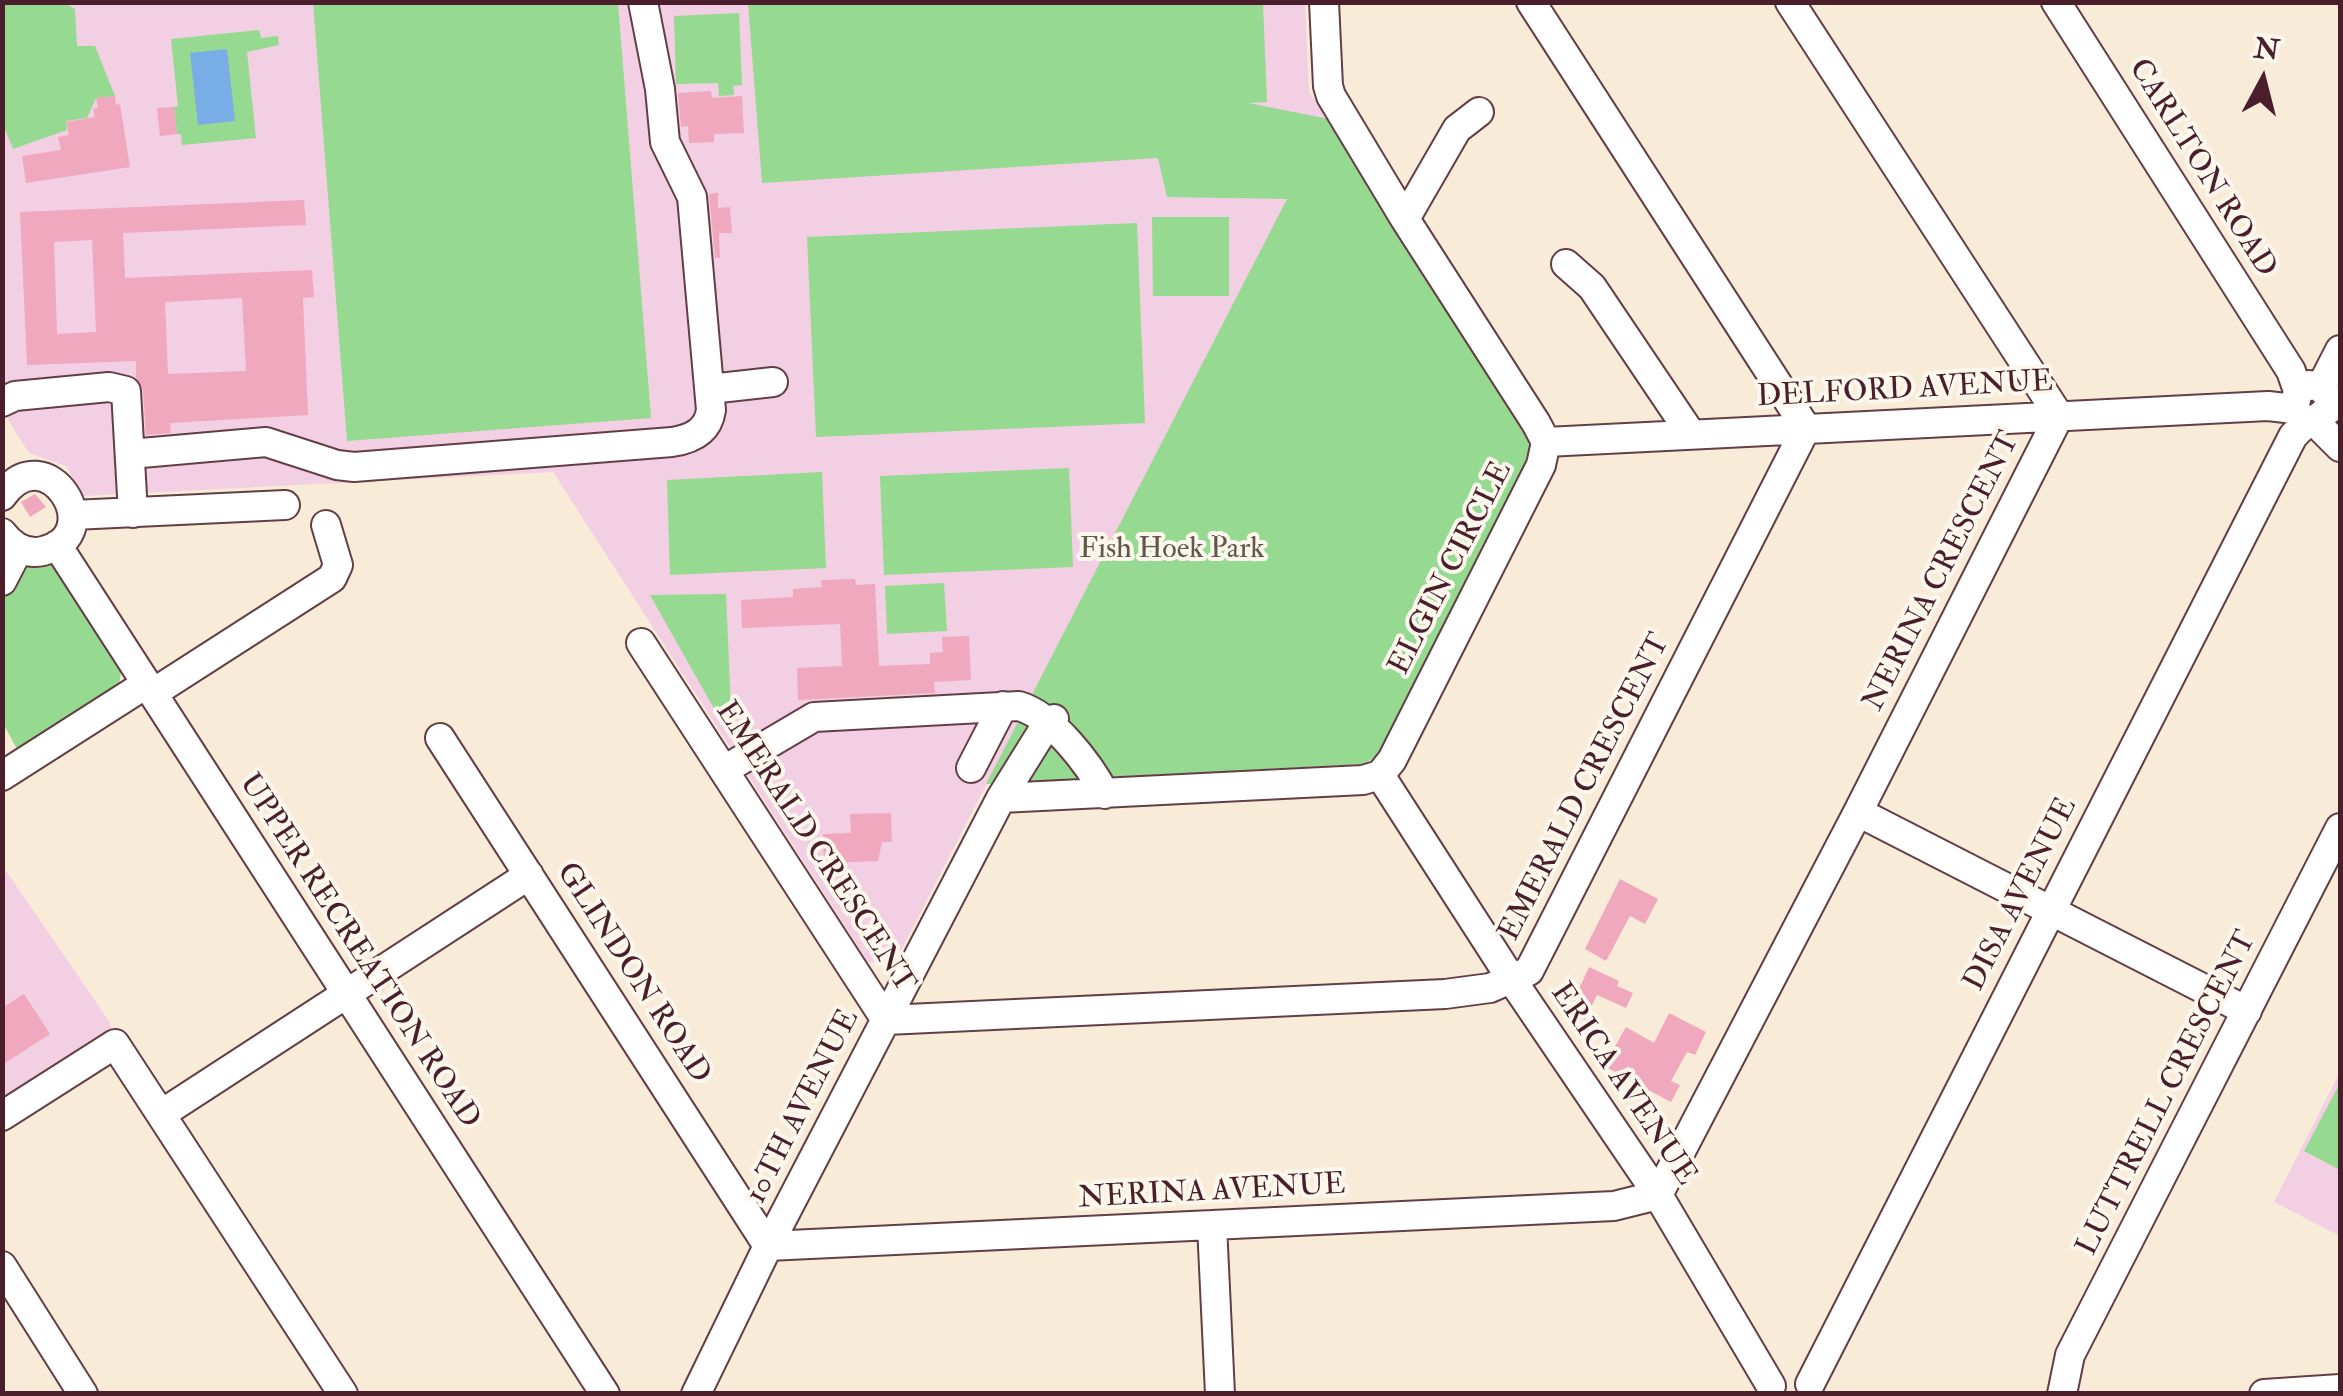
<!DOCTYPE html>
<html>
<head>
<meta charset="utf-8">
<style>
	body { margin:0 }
	#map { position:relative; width:2343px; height:1396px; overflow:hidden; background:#f8ebd8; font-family:"IM FELL Double Pica",serif }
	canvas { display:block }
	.frame { position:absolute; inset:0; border:5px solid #4a1f2b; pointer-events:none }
	.north { position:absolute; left:2213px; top:30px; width:100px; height:100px; -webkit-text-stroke:8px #fbf7ec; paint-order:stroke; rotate:7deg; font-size:28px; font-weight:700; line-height:40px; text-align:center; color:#4a1f2b }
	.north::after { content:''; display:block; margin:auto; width:35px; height:45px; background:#4a1f2b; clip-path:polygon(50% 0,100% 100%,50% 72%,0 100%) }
</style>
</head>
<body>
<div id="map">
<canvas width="2343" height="1396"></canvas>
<div class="frame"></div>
<div class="north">N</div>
</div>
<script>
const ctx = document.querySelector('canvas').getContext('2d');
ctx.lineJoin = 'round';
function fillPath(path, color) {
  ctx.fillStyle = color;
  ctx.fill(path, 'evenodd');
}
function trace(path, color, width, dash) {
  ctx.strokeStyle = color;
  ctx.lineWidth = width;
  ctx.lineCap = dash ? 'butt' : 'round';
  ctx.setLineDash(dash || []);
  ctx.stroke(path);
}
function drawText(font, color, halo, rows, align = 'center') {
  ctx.font = font + ' "IM FELL Double Pica",serif';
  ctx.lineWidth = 8;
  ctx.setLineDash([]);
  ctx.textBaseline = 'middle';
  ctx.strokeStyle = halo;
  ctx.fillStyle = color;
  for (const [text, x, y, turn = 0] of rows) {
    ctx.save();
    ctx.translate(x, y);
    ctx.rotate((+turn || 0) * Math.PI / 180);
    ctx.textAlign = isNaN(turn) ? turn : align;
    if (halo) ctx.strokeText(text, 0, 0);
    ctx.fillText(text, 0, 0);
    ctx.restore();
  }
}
const built = new Path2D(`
	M 3,3 L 1305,3 L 1309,92 L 1329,119 L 895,962 L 868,962 L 553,472 L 83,496 L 66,466 L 29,453 L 3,412 Z
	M 2,865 L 109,1021 L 115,1044 L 2,1116 Z
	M 2340,1072 L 2340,1236 L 2274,1202 Z`);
const green = new Path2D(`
	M 2,3 L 65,3 L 75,9 L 77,46 L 95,46 L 115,96 L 96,98 L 87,118 L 66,121 L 67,130 L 13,149 L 3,124 Z
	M 313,3 L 618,3 L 651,418 L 347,441 Z
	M 748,3 L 1263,3 L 1267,102 L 1248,103 L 1329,119 L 1527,435 L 1531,456 L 1386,749 L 1365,764 L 986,784 L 1287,199 L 1167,197 L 1158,158 L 762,183 Z
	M 739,13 L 742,85 L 733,86 L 734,95 L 719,96 L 718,83 L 676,84 L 674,16 Z
	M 259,30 L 261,38 L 278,36 L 279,45 L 247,52 L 256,138 L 182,145 L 181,134 L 177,134 L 174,107 L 178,106 L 171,39 Z
	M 1152,217 L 1229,217 L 1229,296 L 1153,296 Z
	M 1137,223 L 1145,423 L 816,437 L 807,237 Z
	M 1069,468 L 1073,567 L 884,575 L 880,476 Z
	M 822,472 L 826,568 L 670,575 L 667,480 Z
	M 49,558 L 121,671 L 119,686 L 18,751 L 3,723 L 2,603 L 25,560 Z
	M 944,583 L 947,631 L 887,634 L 885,586 Z
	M 726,594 L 731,711 L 716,712 L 650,595 Z
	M 2340,1083 L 2340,1170 L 2304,1151 Z`);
const water = new Path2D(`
	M 227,49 L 235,121 L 198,125 L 190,53 Z`);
const building = new Path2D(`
	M 711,91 L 712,98 L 742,96 L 744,133 L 714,134 L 714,142 L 689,143 L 688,126 L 681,127 L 678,93 Z
	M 115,96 L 116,105 L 120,104 L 130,167 L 26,183 L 22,156 L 61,150 L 58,137 L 69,135 L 66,122 L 95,117 L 93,109 L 98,108 L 96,98 Z
	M 174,107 L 177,134 L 160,136 L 157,108 Z
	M 718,193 L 718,208 L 730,207 L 732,233 L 719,233 L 720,258 L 715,258 L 709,194 Z
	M 304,200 L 306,225 L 123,233 L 125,278 L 312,270 L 314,297 L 303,298 L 308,415 L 170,423 L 171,433 L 146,435 L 143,390 L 136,378 L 136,361 L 27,365 L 20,212 ZM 92,240 L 96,332 L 57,334 L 54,242 ZM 242,298 L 246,371 L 168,374 L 165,302 Z
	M 35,494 L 46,507 L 30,517 L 21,502 Z
	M 855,579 L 856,585 L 875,584 L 879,666 L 930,664 L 930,653 L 943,652 L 942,637 L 969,636 L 971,680 L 934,682 L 935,693 L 798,700 L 797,668 L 842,666 L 840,624 L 742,628 L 741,600 L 793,597 L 793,589 L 822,587 L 821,580 Z
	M 891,813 L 892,842 L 882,842 L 878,861 L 824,863 L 823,834 L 851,833 L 850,814 Z
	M 1620,879 L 1658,899 L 1645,924 L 1630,916 L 1606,961 L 1585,949 Z
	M 1589,967 L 1619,981 L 1617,986 L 1633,993 L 1626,1008 L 1597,995 L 1585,1020 L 1568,1013 Z
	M 24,994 L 50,1034 L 2,1065 L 2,1008 Z
	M 1669,1013 L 1706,1032 L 1695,1055 L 1687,1052 L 1671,1081 L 1680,1085 L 1671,1102 L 1604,1066 L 1626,1027 L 1654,1043 Z`);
const minor = new Path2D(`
	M 2056,2 L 2291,371 L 2298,391
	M 1405,219 L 1457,129 L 1479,112
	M 1566,264 L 1592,287 L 1691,434
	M 2321,387 L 2340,350
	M 710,389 L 773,382
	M 2,402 L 15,396 L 109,387 L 126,391 L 133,513
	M 2314,421 L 2329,409 L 2329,397 L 2321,387 L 2309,385 L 2298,391 L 2294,409 L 2302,418 L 2314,421 L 2340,447
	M 1546,442 L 2268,406 L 2294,409
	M 130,454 L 266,442 L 337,465 L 354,467 L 672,442 C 692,439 708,431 711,410 L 692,197 L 665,142 L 660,89 L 643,2
	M 2,496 C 46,433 111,535 43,551 C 26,555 12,546 2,533
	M 73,515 L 285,505
	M 57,545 L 605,1394
	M 2,581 L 19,548
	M 641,643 L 886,1020
	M 153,693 L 332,578 L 338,565 L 326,525
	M 440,738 L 768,1246 L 1614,1206 L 1658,1195 L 1858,812 L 2059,416 L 1790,2
	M 971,768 L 1003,706
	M 724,770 L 814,717 L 1019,706 C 1053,716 1089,764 1105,794
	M 1380,775 L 1512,980 L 1658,1195 L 1771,1386
	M 2,776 L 146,684
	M 1001,798 L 1363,780 L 1380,775 L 1392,760 L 1541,465 L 1546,442 L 1536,423 L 1405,219 L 1331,96 L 1328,86 L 1324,2
	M 1858,812 L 2247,1011
	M 886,1020 L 1445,994 L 1490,988 L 1529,971 L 1806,428 L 1531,2
	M 163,1113 L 529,875
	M 2,1116 L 115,1044 L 343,1394
	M 1212,1225 L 1220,1394
	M 2,1266 L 83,1394
	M 1810,1384 L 2293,436 L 2308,421
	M 696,1394 L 768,1246 L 1001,798 L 1047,724 L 1054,719
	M 2062,1394 L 2070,1355 L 2340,828
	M 2264,1394 L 2340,1389`);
const streetNames = [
	["CARLTON ROAD",2201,169,58],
	["DELFORD AVENUE",1905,391,-3],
	["ELGIN CIRCLE",1452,569,-63],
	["NERINA CRESCENT",1943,572,-63],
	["EMERALD CRESCENT",1586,788,-63],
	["EMERALD CRESCENT",814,848,57],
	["DISA AVENUE",2022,895,-63],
	["UPPER RECREATION ROAD",358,952,57],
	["GLINDON ROAD",632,974,57],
	["ERICA AVENUE",1622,1085,56],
	["LUTTRELL CRESCENT",2168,1094,-63],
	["10TH AVENUE",804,1107,-63],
	["NERINA AVENUE",1212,1193,-3]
];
const parkNames = [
	["Fish Hoek Park",1172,551]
];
fillPath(built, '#f2cfe2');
fillPath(green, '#96d991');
fillPath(water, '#79ade6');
fillPath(building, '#efa8bd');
trace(minor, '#643e45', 32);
trace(minor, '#fff', 28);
drawText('30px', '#4a1f2b', '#fbf7ec', streetNames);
drawText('30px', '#61574a', '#fbf7ec', parkNames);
</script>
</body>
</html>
